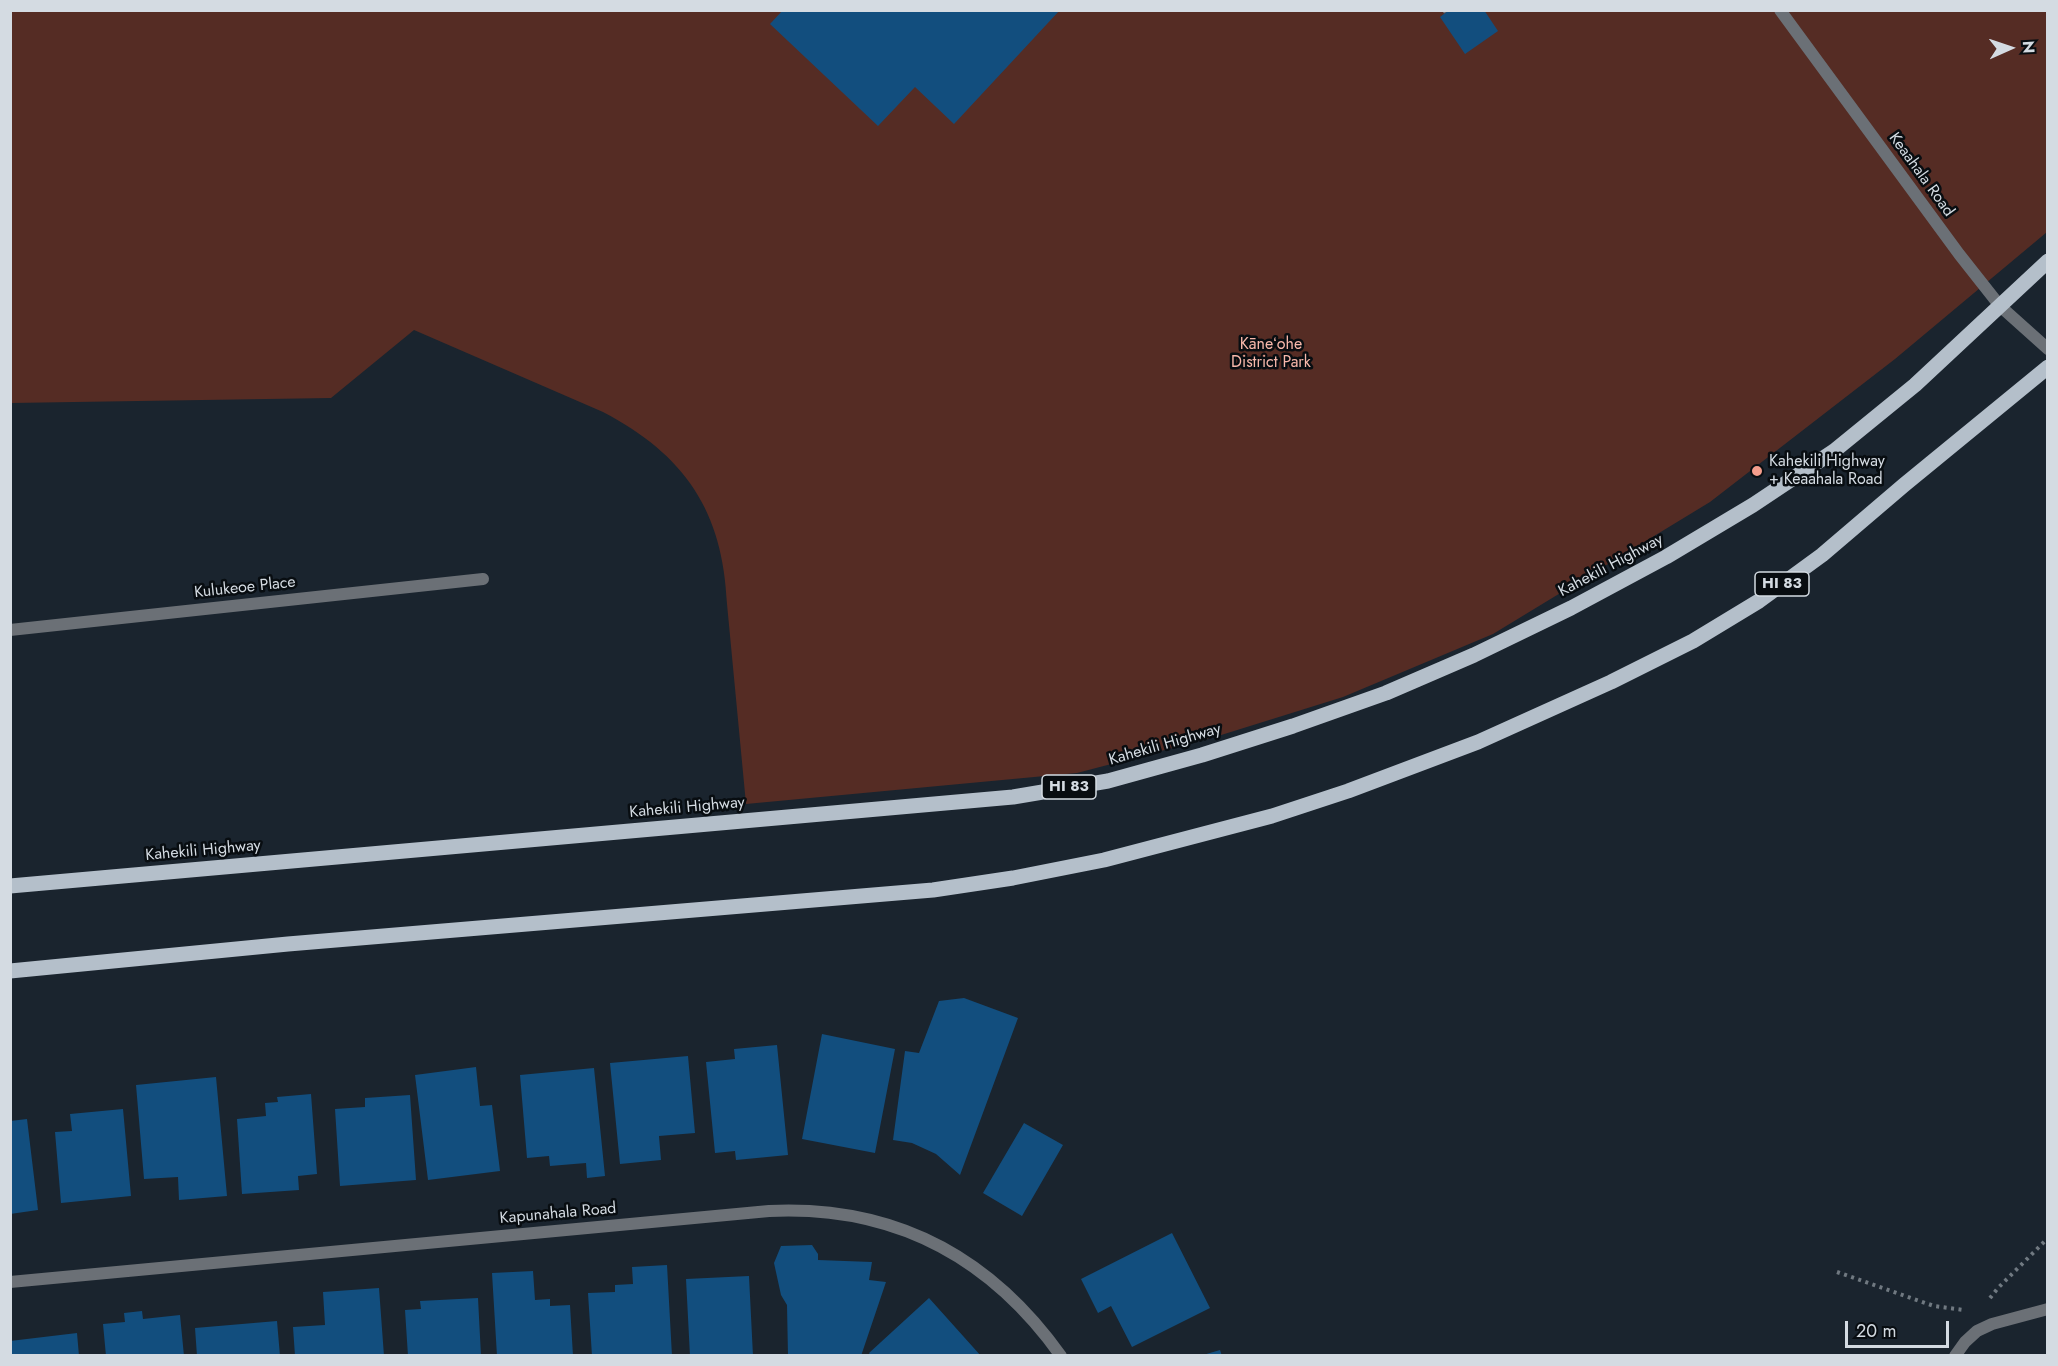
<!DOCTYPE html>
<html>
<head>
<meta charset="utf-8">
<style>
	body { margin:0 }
	#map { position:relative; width:2058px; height:1366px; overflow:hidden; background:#1a242e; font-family:Jost,sans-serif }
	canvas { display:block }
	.frame { position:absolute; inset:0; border:12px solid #d4dbe2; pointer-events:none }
	.north { position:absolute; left:1980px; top:18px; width:60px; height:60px; -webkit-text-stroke:4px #080d11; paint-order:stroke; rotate:87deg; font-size:16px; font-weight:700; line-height:24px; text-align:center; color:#d4dbe2 }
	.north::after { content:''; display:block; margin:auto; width:21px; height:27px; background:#d4dbe2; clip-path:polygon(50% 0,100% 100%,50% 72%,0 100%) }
	.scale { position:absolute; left:1845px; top:1321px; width:104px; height:27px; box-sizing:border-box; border:3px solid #d4dbe2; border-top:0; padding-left:8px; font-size:18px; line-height:21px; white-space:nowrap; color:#d4dbe2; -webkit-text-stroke:4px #080d11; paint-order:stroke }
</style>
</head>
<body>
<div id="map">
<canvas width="2058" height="1366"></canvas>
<div class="frame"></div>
<div class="north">N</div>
<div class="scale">20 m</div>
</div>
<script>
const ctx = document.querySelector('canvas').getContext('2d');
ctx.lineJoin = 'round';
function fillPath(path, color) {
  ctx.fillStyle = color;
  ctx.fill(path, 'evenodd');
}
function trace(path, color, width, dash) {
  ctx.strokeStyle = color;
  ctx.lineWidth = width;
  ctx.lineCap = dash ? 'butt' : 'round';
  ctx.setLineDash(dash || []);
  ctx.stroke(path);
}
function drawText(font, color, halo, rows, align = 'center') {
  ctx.font = font + ' Jost,sans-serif';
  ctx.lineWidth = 5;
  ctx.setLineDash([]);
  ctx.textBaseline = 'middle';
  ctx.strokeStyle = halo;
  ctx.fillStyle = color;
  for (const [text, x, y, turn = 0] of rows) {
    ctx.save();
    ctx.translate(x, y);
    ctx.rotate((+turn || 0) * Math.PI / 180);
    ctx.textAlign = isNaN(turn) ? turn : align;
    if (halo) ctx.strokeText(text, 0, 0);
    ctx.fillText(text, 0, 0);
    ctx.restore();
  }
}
const green = new Path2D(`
	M 10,11 L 2047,11 L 2047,232 L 1895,359 L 1710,502 L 1493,634 L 1343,697 L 1218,736 L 1077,773 L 746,804 L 727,604 C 723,511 685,455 603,412 L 414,330 L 331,398 L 11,403 Z`);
const building = new Path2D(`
	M 783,10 L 1060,10 L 954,124 L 915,87 L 878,126 L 770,24 Z
	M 1449,10 L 1484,10 L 1498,31 L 1465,54 L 1440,17 Z
	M 964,998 L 1018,1018 L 960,1175 L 936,1154 L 912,1143 L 893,1140 L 905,1051 L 919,1053 L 939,1001 Z
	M 822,1034 L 895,1049 L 875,1153 L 802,1139 Z
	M 777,1045 L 788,1155 L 736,1160 L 735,1151 L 715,1153 L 706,1062 L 735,1059 L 734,1049 Z
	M 688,1056 L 695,1133 L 659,1136 L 661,1160 L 620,1164 L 610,1063 Z
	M 476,1067 L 480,1106 L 492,1105 L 500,1171 L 428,1180 L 415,1075 Z
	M 594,1068 L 605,1176 L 587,1178 L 586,1163 L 550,1166 L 549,1156 L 527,1158 L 520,1075 Z
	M 216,1077 L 227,1196 L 179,1200 L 178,1177 L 144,1179 L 136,1085 Z
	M 311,1094 L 317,1174 L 298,1176 L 299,1190 L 242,1194 L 237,1119 L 266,1116 L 265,1103 L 278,1102 L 277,1097 Z
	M 410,1095 L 416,1180 L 340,1186 L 335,1109 L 365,1107 L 365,1098 Z
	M 123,1109 L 131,1196 L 61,1203 L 55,1132 L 72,1131 L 70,1114 Z
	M 27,1119 L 38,1210 L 10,1214 L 10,1121 Z
	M 1024,1123 L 1063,1145 L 1022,1216 L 983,1193 Z
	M 1172,1233 L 1210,1308 L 1132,1347 L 1111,1306 L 1098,1313 L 1081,1279 Z
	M 812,1245 L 818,1254 L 818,1260 L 872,1262 L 869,1280 L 886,1282 L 861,1356 L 788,1356 L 787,1305 L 781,1295 L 774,1263 L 781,1246 Z
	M 667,1265 L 672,1356 L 592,1356 L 588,1293 L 615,1292 L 615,1285 L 633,1284 L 632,1267 Z
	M 533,1271 L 535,1300 L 550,1299 L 550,1306 L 570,1305 L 573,1356 L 497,1356 L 492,1273 Z
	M 749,1276 L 753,1356 L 690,1356 L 686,1279 Z
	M 379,1288 L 384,1356 L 295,1356 L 293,1327 L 325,1325 L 323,1292 Z
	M 478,1298 L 481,1356 L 408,1356 L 405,1310 L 421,1309 L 420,1301 Z
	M 929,1298 L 981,1356 L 871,1356 L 869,1353 Z
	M 142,1311 L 143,1319 L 180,1315 L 184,1356 L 106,1356 L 103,1324 L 125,1322 L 124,1313 Z
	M 277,1321 L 280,1356 L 197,1356 L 195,1328 Z
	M 77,1333 L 79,1356 L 10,1356 L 10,1341 Z
	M 1220,1350 L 1222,1356 L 1203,1356 L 1203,1355 Z`);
const path = new Path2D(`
	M 1444,10 L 1446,13
	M 1837,1272 L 1934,1306 L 1964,1310
	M 1990,1298 L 1998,1288 L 2048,1238`);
const minor = new Path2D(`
	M 10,630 L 483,579
	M 10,1282 L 769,1211 C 893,1205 989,1255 1061,1356
	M 1955,1356 L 1965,1342 L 1977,1331 L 1992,1324 L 2048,1309`);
const tertiary = new Path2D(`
	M 1780,10 L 1959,254 L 2000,306 L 2048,349`);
const primary = new Path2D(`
	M 10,886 L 1013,797 L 1108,781 L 1202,755 L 1293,726 L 1386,693 L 1474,655 L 1571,608 L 1666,557 L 1753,505 L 1834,451 L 1915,385 L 2048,261
	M 10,971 L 288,944 L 933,890 L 1013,878 L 1104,860 L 1272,816 L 1348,791 L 1478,742 L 1611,682 L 1693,641 L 1759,601 L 1822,555 L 1904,485 L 2048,367`);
const markers = [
	[1757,471,6,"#f49d8c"]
];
const shields = [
	[1782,584,54],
	[1069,787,54]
];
const shieldNames = [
	["HI 83",1782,584],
	["HI 83",1069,787]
];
const streetNames = [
	["Keaahala Road",1921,175,54],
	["Kahekili Highway",1611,566,-28],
	["Kulukeoe Place",245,588,-6],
	["Kahekili Highway",1165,745,-16],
	["Kahekili Highway",687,808,-5],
	["Kahekili Highway",203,851,-5],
	["Kapunahala Road",558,1214,-5]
];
const parkNames = [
	["Kāneʻohe",1271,345],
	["District Park",1271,363]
];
const poiNames = [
	["Kahekili Highway",1769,462],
	["+ Keaahala Road",1769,480]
];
fillPath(green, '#552c24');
fillPath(building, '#124e7e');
trace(path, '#707981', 4, [3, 4.5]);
trace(minor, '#6b7076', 12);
trace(tertiary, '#6b7076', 12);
trace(primary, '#b4bfca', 15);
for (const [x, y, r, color] of markers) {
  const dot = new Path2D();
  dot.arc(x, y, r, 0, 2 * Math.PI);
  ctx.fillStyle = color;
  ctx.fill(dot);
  trace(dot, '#080d11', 2);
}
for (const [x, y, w] of shields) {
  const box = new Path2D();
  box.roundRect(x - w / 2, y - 12, w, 24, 4.5);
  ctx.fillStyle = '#080d11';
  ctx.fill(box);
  trace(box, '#d4dbe2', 1.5);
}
drawText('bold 15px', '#d4dbe2', null, shieldNames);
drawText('16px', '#d4dbe2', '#080d11', streetNames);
drawText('16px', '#f8b8ab', '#080d11', parkNames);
drawText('16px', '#d4dbe2', '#080d11', poiNames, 'left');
</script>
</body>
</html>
